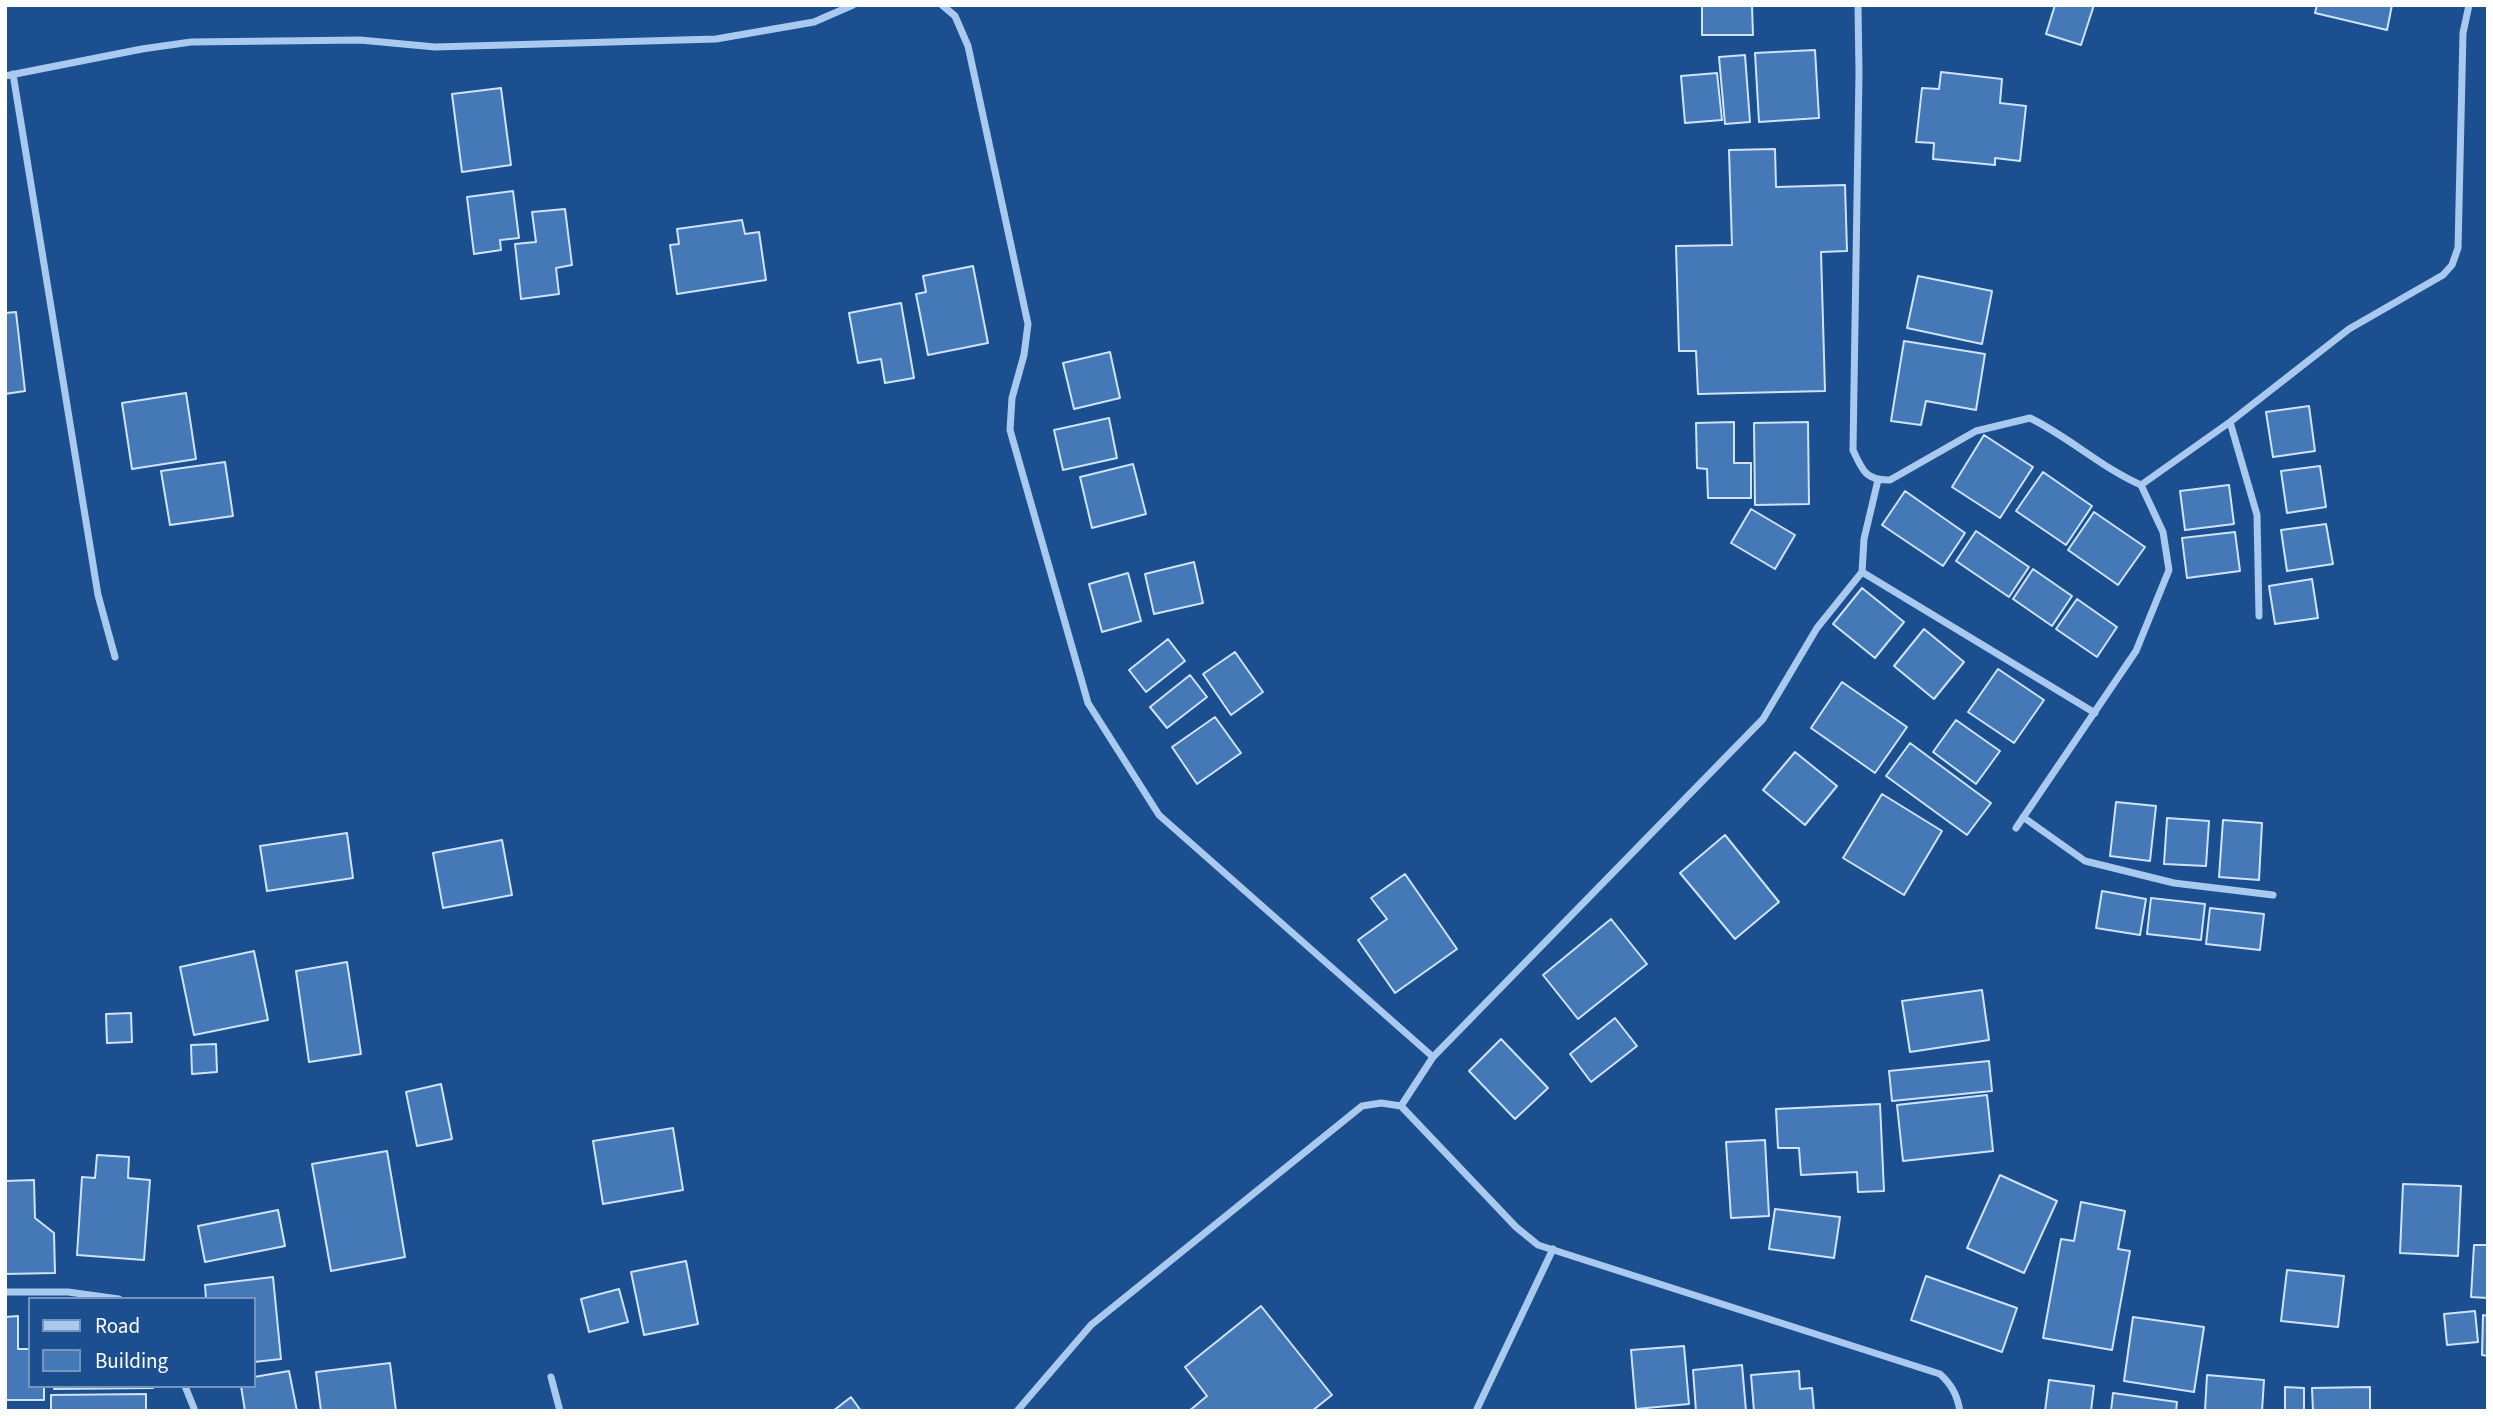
<!DOCTYPE html>
<html>
<head>
<meta charset="utf-8">
<style>
	body { margin:0 }
	#map { position:relative; width:2493px; height:1416px; overflow:hidden; background:#1b4f8f; font-family:"Source Sans 3",sans-serif }
	canvas { display:block }
	.frame { position:absolute; inset:0; border:7px solid #fff; pointer-events:none }
	.legend { position:absolute; left:28px; top:1297px; width:228px; height:91px; box-sizing:border-box; background:#1b4f8f; border:2px solid #7695bc; margin:0; padding:9px 12px; list-style:none; font-size:21px; color:#fff }
	.legend li { display:flex; align-items:center; gap:14px; height:35px }
	.legend b { width:35px; border:2px solid #7695bc }
</style>
</head>
<body>
<div id="map">
<canvas width="2493" height="1416"></canvas>
<div class="frame"></div>
<ul class="legend">
<li><b style="height:9px;background:#a9c9ee"></b>Road</li>
<li><b style="height:19px;background:#4478b7"></b>Building</li>
</ul>
</div>
<script>
const ctx = document.querySelector('canvas').getContext('2d');
ctx.lineJoin = 'round';
function fillPath(path, color) {
  ctx.fillStyle = color;
  ctx.fill(path, 'evenodd');
}
function trace(path, color, width, dash) {
  ctx.strokeStyle = color;
  ctx.lineWidth = width;
  ctx.lineCap = dash ? 'butt' : 'round';
  ctx.setLineDash(dash || []);
  ctx.stroke(path);
}
const building = new Path2D(`
	M 1702,5 L 1752,5 L 1753,35 L 1702,35 Z
	M 2055,5 L 2094,5 L 2081,45 L 2046,34 Z
	M 2317,5 L 2392,5 L 2387,30 L 2315,13 Z
	M 1815,50 L 1819,118 L 1759,122 L 1755,53 Z
	M 1745,55 L 1750,122 L 1725,124 L 1719,57 Z
	M 1941,72 L 2002,79 L 2000,103 L 2026,106 L 2020,161 L 1995,158 L 1995,165 L 1933,159 L 1934,143 L 1916,142 L 1922,88 L 1939,89 Z
	M 1717,73 L 1722,120 L 1685,123 L 1681,76 Z
	M 501,88 L 511,165 L 462,172 L 452,94 Z
	M 1775,149 L 1776,187 L 1845,185 L 1847,251 L 1821,252 L 1825,391 L 1698,394 L 1696,351 L 1679,351 L 1676,246 L 1732,245 L 1729,150 Z
	M 513,191 L 519,238 L 500,240 L 501,250 L 474,254 L 467,197 Z
	M 565,209 L 572,265 L 556,268 L 559,294 L 521,299 L 515,244 L 536,242 L 532,212 Z
	M 742,220 L 745,234 L 759,232 L 766,280 L 677,294 L 670,245 L 679,244 L 677,229 Z
	M 973,266 L 988,343 L 928,355 L 916,294 L 926,292 L 923,276 Z
	M 1918,276 L 1992,291 L 1982,344 L 1907,328 Z
	M 901,303 L 914,378 L 885,383 L 881,359 L 858,363 L 849,313 Z
	M 16,312 L 25,391 L 5,394 L 5,313 Z
	M 1904,341 L 1985,354 L 1976,410 L 1926,401 L 1921,425 L 1891,421 Z
	M 1110,352 L 1120,398 L 1074,409 L 1063,363 Z
	M 186,393 L 196,459 L 132,469 L 122,403 Z
	M 2309,406 L 2315,451 L 2273,457 L 2266,412 Z
	M 1109,418 L 1117,458 L 1063,470 L 1054,430 Z
	M 1734,422 L 1734,463 L 1751,463 L 1751,498 L 1708,498 L 1707,469 L 1697,468 L 1696,423 Z
	M 1808,422 L 1809,504 L 1755,505 L 1754,423 Z
	M 1984,435 L 2033,467 L 2000,518 L 1952,487 Z
	M 225,462 L 233,516 L 170,525 L 161,471 Z
	M 1133,464 L 1146,514 L 1092,528 L 1080,477 Z
	M 2320,466 L 2326,507 L 2287,513 L 2281,471 Z
	M 2043,472 L 2092,506 L 2066,545 L 2016,511 Z
	M 2229,485 L 2234,524 L 2185,530 L 2180,491 Z
	M 1905,491 L 1965,533 L 1943,566 L 1882,525 Z
	M 1751,509 L 1795,535 L 1775,569 L 1731,543 Z
	M 2094,512 L 2145,547 L 2118,585 L 2068,550 Z
	M 2326,524 L 2333,564 L 2287,571 L 2281,530 Z
	M 1976,531 L 2029,567 L 2009,597 L 1956,561 Z
	M 2235,532 L 2240,571 L 2187,578 L 2182,538 Z
	M 1194,562 L 1203,603 L 1154,614 L 1145,574 Z
	M 2033,569 L 2072,596 L 2052,626 L 2013,599 Z
	M 1128,573 L 1141,621 L 1102,632 L 1089,584 Z
	M 2312,579 L 2318,618 L 2275,624 L 2269,586 Z
	M 1862,588 L 1904,622 L 1875,658 L 1833,624 Z
	M 2077,599 L 2117,627 L 2097,657 L 2056,629 Z
	M 1924,629 L 1964,662 L 1934,699 L 1894,666 Z
	M 1168,639 L 1185,661 L 1146,692 L 1129,670 Z
	M 1235,652 L 1263,692 L 1231,715 L 1203,674 Z
	M 1998,669 L 2044,700 L 2014,743 L 1968,712 Z
	M 1190,675 L 1207,697 L 1167,728 L 1150,707 Z
	M 1842,682 L 1907,727 L 1875,773 L 1811,728 Z
	M 1215,717 L 1241,753 L 1197,784 L 1172,747 Z
	M 1956,720 L 2000,751 L 1976,784 L 1933,752 Z
	M 1910,743 L 1991,803 L 1967,835 L 1886,776 Z
	M 1795,752 L 1837,786 L 1805,825 L 1763,790 Z
	M 1882,794 L 1942,831 L 1904,895 L 1843,858 Z
	M 2116,802 L 2156,806 L 2150,861 L 2110,856 Z
	M 2167,818 L 2209,821 L 2206,866 L 2164,864 Z
	M 2223,820 L 2262,823 L 2259,880 L 2219,877 Z
	M 347,833 L 353,878 L 267,891 L 260,846 Z
	M 1725,835 L 1779,902 L 1735,939 L 1680,873 Z
	M 502,840 L 512,895 L 443,908 L 433,853 Z
	M 1405,874 L 1457,949 L 1395,993 L 1358,940 L 1387,919 L 1371,898 Z
	M 2102,891 L 2146,899 L 2140,935 L 2096,928 Z
	M 2151,898 L 2205,904 L 2201,940 L 2147,934 Z
	M 2210,908 L 2264,914 L 2260,950 L 2206,944 Z
	M 1611,919 L 1647,964 L 1578,1019 L 1543,975 Z
	M 254,951 L 268,1020 L 194,1035 L 180,967 Z
	M 347,962 L 361,1054 L 309,1062 L 296,971 Z
	M 1982,990 L 1989,1040 L 1910,1052 L 1902,1001 Z
	M 131,1013 L 132,1042 L 107,1043 L 106,1014 Z
	M 1615,1018 L 1637,1046 L 1591,1082 L 1570,1054 Z
	M 1501,1039 L 1548,1088 L 1515,1119 L 1469,1071 Z
	M 216,1044 L 217,1072 L 192,1074 L 191,1045 Z
	M 1989,1061 L 1992,1091 L 1892,1101 L 1889,1071 Z
	M 441,1084 L 452,1139 L 417,1146 L 406,1092 Z
	M 1987,1095 L 1993,1151 L 1903,1161 L 1897,1105 Z
	M 1880,1104 L 1884,1191 L 1858,1192 L 1857,1172 L 1801,1175 L 1799,1148 L 1778,1148 L 1776,1109 Z
	M 673,1128 L 683,1190 L 603,1204 L 593,1141 Z
	M 1765,1140 L 1769,1216 L 1731,1218 L 1726,1142 Z
	M 387,1151 L 405,1257 L 331,1271 L 312,1164 Z
	M 97,1155 L 129,1157 L 128,1178 L 150,1180 L 144,1260 L 77,1255 L 82,1177 L 95,1178 Z
	M 2000,1175 L 2057,1201 L 2024,1273 L 1967,1248 Z
	M 34,1180 L 35,1218 L 54,1233 L 55,1273 L 5,1274 L 5,1181 Z
	M 2403,1184 L 2461,1186 L 2458,1256 L 2400,1253 Z
	M 2081,1202 L 2125,1211 L 2118,1249 L 2130,1251 L 2112,1350 L 2043,1338 L 2061,1239 L 2074,1241 Z
	M 1775,1209 L 1840,1217 L 1834,1258 L 1769,1249 Z
	M 278,1210 L 285,1246 L 205,1262 L 198,1226 Z
	M 2474,1245 L 2488,1245 L 2488,1298 L 2471,1297 Z
	M 686,1261 L 698,1324 L 644,1335 L 631,1272 Z
	M 2287,1270 L 2344,1276 L 2338,1327 L 2281,1321 Z
	M 1926,1276 L 2017,1308 L 2002,1352 L 1911,1320 Z
	M 273,1277 L 281,1359 L 254,1362 L 254,1299 L 206,1299 L 205,1285 Z
	M 619,1289 L 628,1322 L 589,1332 L 581,1299 Z
	M 1261,1306 L 1332,1395 L 1312,1411 L 1189,1411 L 1207,1396 L 1185,1367 Z
	M 2475,1311 L 2478,1342 L 2447,1345 L 2444,1314 Z
	M 2483,1315 L 2488,1316 L 2488,1356 L 2482,1355 Z
	M 18,1316 L 18,1349 L 30,1349 L 30,1386 L 44,1386 L 44,1400 L 5,1400 L 5,1317 Z
	M 2133,1317 L 2204,1327 L 2194,1392 L 2124,1381 Z
	M 1684,1346 L 1689,1404 L 1636,1409 L 1631,1350 Z
	M 390,1363 L 396,1411 L 321,1411 L 316,1372 Z
	M 1742,1365 L 1746,1411 L 1696,1411 L 1693,1370 Z
	M 289,1371 L 297,1411 L 245,1411 L 241,1386 L 254,1386 L 254,1377 Z
	M 1799,1371 L 1800,1389 L 1812,1388 L 1814,1411 L 1754,1411 L 1751,1375 Z
	M 2207,1375 L 2264,1380 L 2262,1411 L 2205,1411 Z
	M 2049,1380 L 2094,1386 L 2091,1411 L 2045,1411 Z
	M 54,1386 L 153,1386 L 153,1388 L 54,1389 Z
	M 2285,1387 L 2304,1388 L 2304,1411 L 2285,1411 Z
	M 2370,1387 L 2370,1411 L 2313,1411 L 2312,1388 Z
	M 2113,1393 L 2177,1402 L 2176,1411 L 2111,1411 Z
	M 146,1394 L 146,1411 L 51,1411 L 51,1395 Z
	M 851,1397 L 861,1411 L 833,1411 Z`);
const street = new Path2D(`
	M 942,5 L 955,16 L 968,46 L 1028,324 L 1024,355 L 1012,398 L 1010,430 L 1088,703 L 1159,815 L 1433,1057
	M 1858,5 L 1859,73 L 1853,450 C 1862,470 1866,481 1890,480 L 1976,431 L 2030,418 C 2069,437 2102,468 2141,485 L 2230,422 L 2349,329 L 2443,275 L 2452,265 L 2458,248 L 2463,33 L 2469,5
	M 13,74 L 98,595 L 115,657
	M 5,76 L 142,49 L 191,42 L 360,40 L 435,47 L 716,39 L 814,22 L 853,5
	M 2230,422 L 2257,515 L 2259,616
	M 1862,572 L 2095,713
	M 2023,817 L 2085,861 L 2174,883 L 2273,895
	M 2016,828 L 2136,651 L 2169,570 L 2163,532 L 2141,485
	M 1401,1106 L 1433,1057 L 1763,719 L 1817,628 L 1862,572 L 1864,539 L 1878,480
	M 5,1292 L 68,1292 L 119,1299
	M 551,1377 L 560,1411
	M 185,1386 L 195,1411
	M 1017,1411 L 1091,1325 L 1362,1106 L 1381,1103 L 1401,1106 L 1516,1227 L 1538,1245 L 1940,1374 C 1952,1385 1957,1395 1960,1411
	M 1476,1411 L 1553,1249`);
fillPath(building, '#4478b7');
trace(building, '#cfe3fa', 2);
trace(street, '#a9c9ee', 7);
</script>
</body>
</html>
